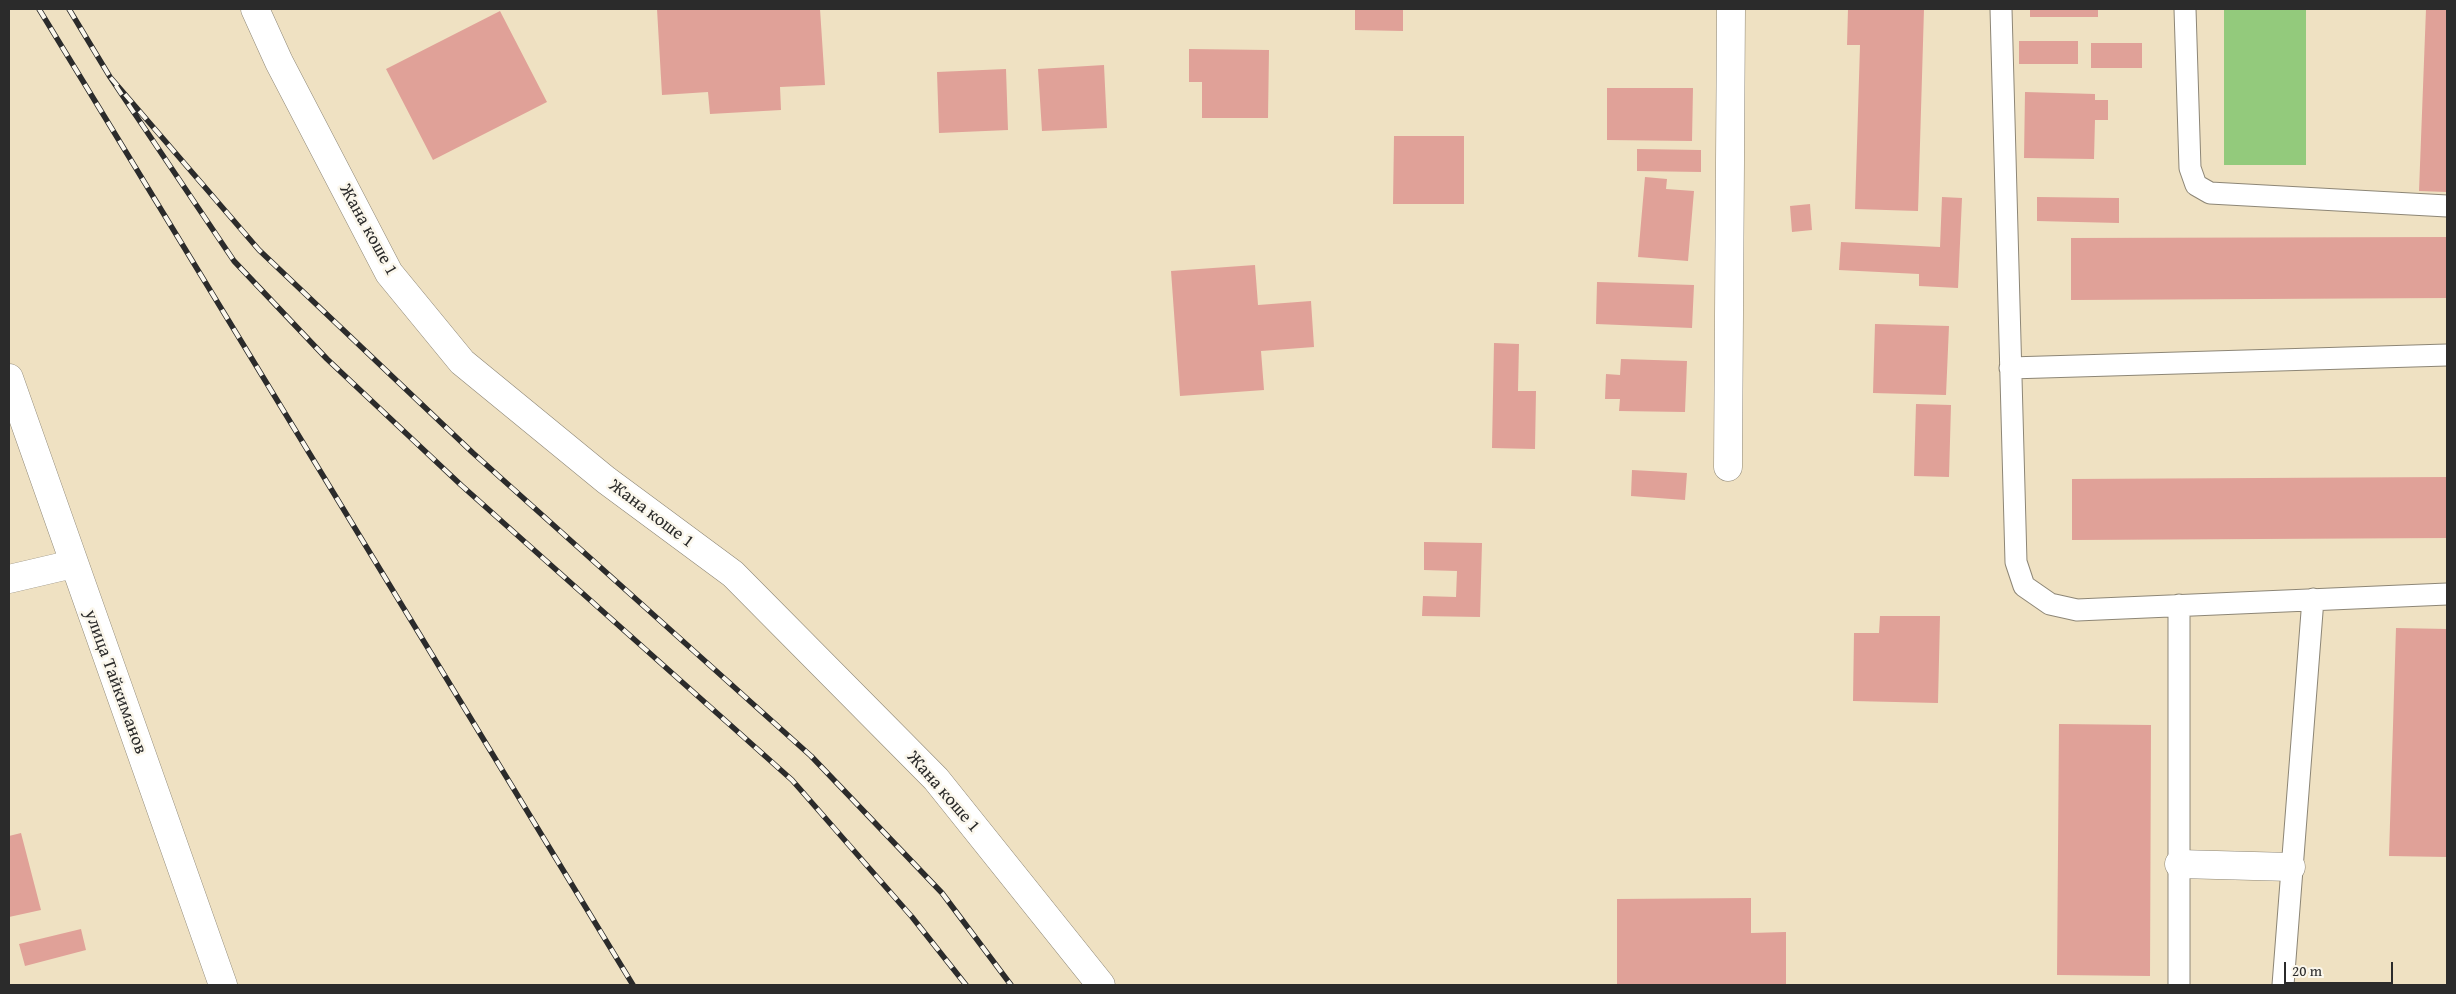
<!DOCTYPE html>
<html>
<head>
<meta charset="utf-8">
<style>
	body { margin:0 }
	#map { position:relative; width:2456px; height:994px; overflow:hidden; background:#efe1c2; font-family:"Gentium Book Plus",serif }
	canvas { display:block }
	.frame { position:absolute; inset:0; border:10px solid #2b2b2b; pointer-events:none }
	.scale { position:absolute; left:2284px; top:962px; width:109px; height:22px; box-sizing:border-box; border:2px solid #2b2b2b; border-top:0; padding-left:6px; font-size:15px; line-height:18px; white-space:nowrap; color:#2b2b2b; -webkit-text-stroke:4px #fbf7ec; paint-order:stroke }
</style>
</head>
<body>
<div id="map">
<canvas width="2456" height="994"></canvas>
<div class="frame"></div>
<div class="scale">20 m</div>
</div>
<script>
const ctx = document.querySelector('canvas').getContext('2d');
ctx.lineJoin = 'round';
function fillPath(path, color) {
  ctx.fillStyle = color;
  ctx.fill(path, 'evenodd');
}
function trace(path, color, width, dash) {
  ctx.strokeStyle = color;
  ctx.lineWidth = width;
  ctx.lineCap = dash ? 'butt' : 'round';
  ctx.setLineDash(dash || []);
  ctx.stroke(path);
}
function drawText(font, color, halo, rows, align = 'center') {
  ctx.font = font + ' "Gentium Book Plus",serif';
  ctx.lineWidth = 5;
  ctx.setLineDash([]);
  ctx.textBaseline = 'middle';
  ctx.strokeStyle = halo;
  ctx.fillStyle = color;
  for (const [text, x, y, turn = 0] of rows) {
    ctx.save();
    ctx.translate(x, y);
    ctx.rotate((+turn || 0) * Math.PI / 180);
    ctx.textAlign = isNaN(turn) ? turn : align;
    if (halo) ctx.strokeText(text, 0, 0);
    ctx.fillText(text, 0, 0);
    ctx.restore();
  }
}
const green = new Path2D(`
	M 2224,9 L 2306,9 L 2306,165 L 2224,165 Z`);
const building = new Path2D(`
	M 657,9 L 820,9 L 825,85 L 780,87 L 781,110 L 710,114 L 708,92 L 662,95 Z
	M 1355,9 L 1403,9 L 1403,31 L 1355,30 Z
	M 1848,9 L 1924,9 L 1918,211 L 1855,209 L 1860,45 L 1847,45 Z
	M 2030,9 L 2098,9 L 2098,17 L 2030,17 Z
	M 2426,9 L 2447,9 L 2447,192 L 2419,191 Z
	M 500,11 L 547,102 L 433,160 L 386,69 Z
	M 2019,41 L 2078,41 L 2078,64 L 2019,64 Z
	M 2091,43 L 2142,43 L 2142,68 L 2091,68 Z
	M 1189,49 L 1269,50 L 1268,118 L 1202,118 L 1202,82 L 1189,82 Z
	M 1104,65 L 1107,128 L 1042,131 L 1038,69 Z
	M 1006,69 L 1008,130 L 939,133 L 937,72 Z
	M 1607,88 L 1693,88 L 1692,141 L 1607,140 Z
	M 2025,92 L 2095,94 L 2095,100 L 2108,100 L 2108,120 L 2095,120 L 2094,159 L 2024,158 Z
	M 1394,136 L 1464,136 L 1464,204 L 1393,204 Z
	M 1637,149 L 1701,150 L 1701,172 L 1637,171 Z
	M 1645,177 L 1667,179 L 1666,189 L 1694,191 L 1688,261 L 1638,257 Z
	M 1942,197 L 1962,198 L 1958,288 L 1919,286 L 1919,274 L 1839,270 L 1841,242 L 1940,247 Z
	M 2037,197 L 2119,198 L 2119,223 L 2037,221 Z
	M 1810,204 L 1812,230 L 1792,232 L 1790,206 Z
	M 2447,237 L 2447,298 L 2071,300 L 2071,238 Z
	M 1255,265 L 1258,305 L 1311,301 L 1314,347 L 1261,351 L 1264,390 L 1180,396 L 1171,271 Z
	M 1597,282 L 1694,285 L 1692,328 L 1596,324 Z
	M 1875,324 L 1949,326 L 1946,395 L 1873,393 Z
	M 1494,343 L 1519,344 L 1518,391 L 1536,391 L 1535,449 L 1492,448 Z
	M 1621,359 L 1687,361 L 1685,412 L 1619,411 L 1620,399 L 1605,399 L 1606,374 L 1620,375 Z
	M 1916,404 L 1951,405 L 1949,477 L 1914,476 Z
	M 1632,470 L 1687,473 L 1685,500 L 1631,496 Z
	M 2447,477 L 2447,538 L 2072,540 L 2072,479 Z
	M 1424,542 L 1482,543 L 1480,617 L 1422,616 L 1423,596 L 1456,597 L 1457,571 L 1424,570 Z
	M 1880,616 L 1940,616 L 1938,703 L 1853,701 L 1854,633 L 1879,633 Z
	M 2396,628 L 2447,629 L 2447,857 L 2389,856 Z
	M 2059,724 L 2151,725 L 2150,976 L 2057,975 Z
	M 21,833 L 41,910 L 9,917 L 9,836 Z
	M 1751,898 L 1751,933 L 1786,932 L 1786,985 L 1617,985 L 1617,899 Z
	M 81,929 L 86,950 L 25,966 L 19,944 Z`);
const service = new Path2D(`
	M 2001,9 L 2016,562 L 2024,586 L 2050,604 L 2077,610 L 2447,594
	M 2185,9 L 2190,168 L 2196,185 L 2210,193 L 2447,206
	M 2010,368 L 2447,355
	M 2179,985 L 2179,605
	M 2283,985 L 2313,599`);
const minor = new Path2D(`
	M 9,378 L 223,985
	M 1728,467 L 1731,9
	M 9,579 L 73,564
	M 2179,864 L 2291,867`);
const tertiary = new Path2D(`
	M 255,9 L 279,62 L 389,273 L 462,362 L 606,480 L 733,574 L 936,779 L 1101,985`);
const rail = new Path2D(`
	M 39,9 L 633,985
	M 69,9 L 110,77
	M 966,985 L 912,917 L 792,780 L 461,485 L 327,359 L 234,261 L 110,77 L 259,250 L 473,453 L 811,756 L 942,893 L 1011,985`);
const streetNames = [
	["Жана коше 1",368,230,61],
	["Жана коше 1",651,514,37],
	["улица Тайкиманов",115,682,70],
	["Жана коше 1",943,792,49]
];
fillPath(green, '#93ca7c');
fillPath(building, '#e0a198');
trace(service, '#8d8676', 23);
trace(minor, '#8d8676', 29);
trace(tertiary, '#8d8676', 29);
trace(service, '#fff', 21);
trace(minor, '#fff', 28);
trace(tertiary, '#fff', 28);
trace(rail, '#2b2b2b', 5.5);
trace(rail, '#fbf7ec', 4, [11]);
drawText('18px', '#2b2b2b', '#fbf7ec', streetNames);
</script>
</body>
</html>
